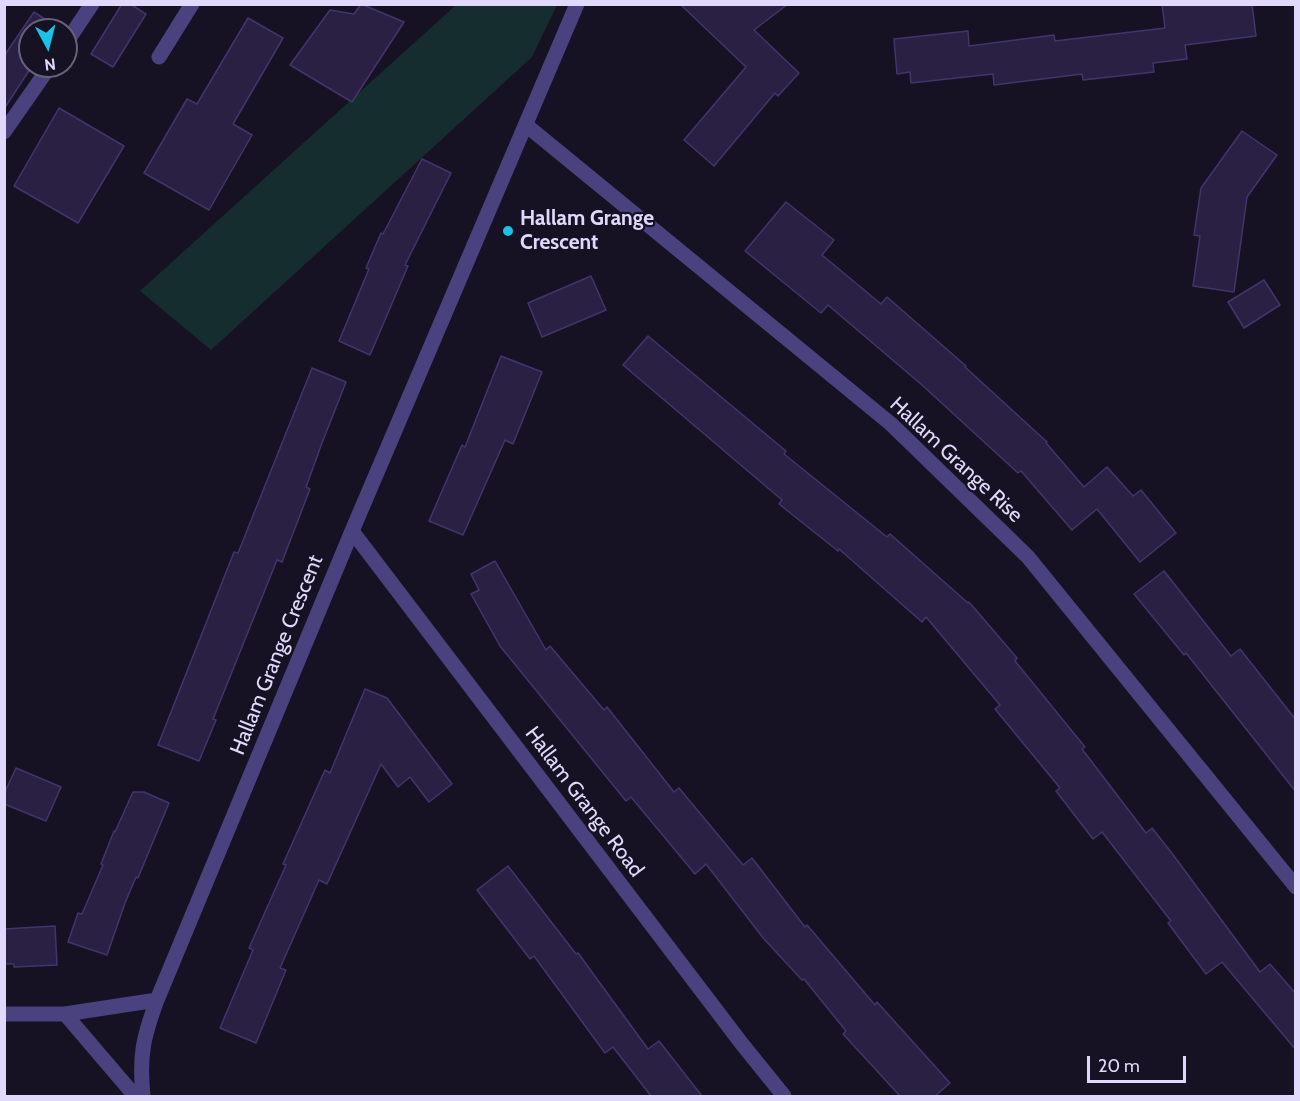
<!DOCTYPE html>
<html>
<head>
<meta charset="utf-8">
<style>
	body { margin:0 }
	#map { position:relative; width:1300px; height:1101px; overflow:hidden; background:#161224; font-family:Cabin,sans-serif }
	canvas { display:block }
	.frame { position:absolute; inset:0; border:6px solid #e0d9fb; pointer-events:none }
	.north { position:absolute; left:18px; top:18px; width:60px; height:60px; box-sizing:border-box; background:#161224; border:2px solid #67627a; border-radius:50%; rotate:173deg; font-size:16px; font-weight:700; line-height:24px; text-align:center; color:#e0d9fb }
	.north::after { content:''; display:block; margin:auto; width:21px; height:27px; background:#1ac3e6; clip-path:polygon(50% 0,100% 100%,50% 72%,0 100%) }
	.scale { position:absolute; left:1087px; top:1056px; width:99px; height:27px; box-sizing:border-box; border:3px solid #e0d9fb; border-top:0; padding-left:8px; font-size:18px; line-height:21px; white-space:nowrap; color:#e0d9fb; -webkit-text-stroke:4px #161224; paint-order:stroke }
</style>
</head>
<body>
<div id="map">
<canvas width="1300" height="1101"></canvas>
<div class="frame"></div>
<div class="north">N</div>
<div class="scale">20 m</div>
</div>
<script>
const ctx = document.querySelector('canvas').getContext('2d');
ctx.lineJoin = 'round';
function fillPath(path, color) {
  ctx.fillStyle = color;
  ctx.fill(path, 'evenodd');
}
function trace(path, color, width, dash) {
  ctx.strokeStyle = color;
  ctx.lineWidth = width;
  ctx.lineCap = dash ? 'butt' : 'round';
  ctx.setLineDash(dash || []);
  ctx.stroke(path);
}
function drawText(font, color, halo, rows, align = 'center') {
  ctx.font = font + ' Cabin,sans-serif';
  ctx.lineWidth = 4.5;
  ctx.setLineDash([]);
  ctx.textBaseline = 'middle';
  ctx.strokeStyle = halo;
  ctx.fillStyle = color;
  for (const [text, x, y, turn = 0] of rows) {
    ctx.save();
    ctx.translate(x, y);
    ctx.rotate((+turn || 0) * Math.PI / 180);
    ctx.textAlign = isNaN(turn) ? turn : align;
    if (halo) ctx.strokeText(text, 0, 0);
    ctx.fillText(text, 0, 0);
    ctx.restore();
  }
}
const green = new Path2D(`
	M 456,5 L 557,5 L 532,57 L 211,350 L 140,291 Z`);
const building = new Path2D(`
	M 122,4 L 130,4 L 146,14 L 113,67 L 91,54 Z
	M 361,4 L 404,22 L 352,102 L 290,65 L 330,10 L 354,14 Z
	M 680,4 L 788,4 L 754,30 L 799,73 L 778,96 L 775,93 L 714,166 L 684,140 L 746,67 Z
	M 1162,4 L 1252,4 L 1256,36 L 1185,45 L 1187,59 L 1153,63 L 1154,72 L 1083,80 L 1082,74 L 994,85 L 993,74 L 911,83 L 910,72 L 897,74 L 894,39 L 968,31 L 969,46 L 1054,35 L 1055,41 L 1165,28 Z
	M 34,12 L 57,27 L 56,30 L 30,30 L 30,66 L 32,66 L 4,109 L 4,56 Z
	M 248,18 L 283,38 L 233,124 L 252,135 L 209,210 L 144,173 L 187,99 L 197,104 Z
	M 59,108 L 124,146 L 78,223 L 14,186 Z
	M 1242,131 L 1277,155 L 1247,197 L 1234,292 L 1193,286 L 1200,236 L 1194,235 L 1201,188 Z
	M 422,159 L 451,173 L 405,265 L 408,266 L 370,355 L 339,341 L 369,269 L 366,268 L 381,233 L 383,234 Z
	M 786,202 L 834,240 L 822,255 L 881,304 L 887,297 L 966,366 L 965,367 L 1047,442 L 1046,443 L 1084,487 L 1107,467 L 1133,496 L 1141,490 L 1176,533 L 1140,562 L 1097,509 L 1072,530 L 1021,471 L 1018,473 L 922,385 L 828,305 L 821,313 L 745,251 Z
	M 591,276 L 606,310 L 542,337 L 528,303 Z
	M 1264,280 L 1280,305 L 1244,328 L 1228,302 Z
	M 648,336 L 786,451 L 784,454 L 887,537 L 890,534 L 968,603 L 969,602 L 1017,658 L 1015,661 L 1085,747 L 1082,749 L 1146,833 L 1152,828 L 1171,852 L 1260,972 L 1270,964 L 1296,994 L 1296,1050 L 1222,962 L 1206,974 L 1168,923 L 1171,921 L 1102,832 L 1093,839 L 1056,791 L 1060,788 L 995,709 L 1000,705 L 926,617 L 922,622 L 839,549 L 838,551 L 779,504 L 782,500 L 623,365 Z
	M 501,356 L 542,372 L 513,444 L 505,440 L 463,535 L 429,521 L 462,445 L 465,447 Z
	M 312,368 L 346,382 L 322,443 L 306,487 L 310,489 L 282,562 L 277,560 L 213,719 L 216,720 L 199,761 L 158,745 L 234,552 L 238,553 Z
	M 495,561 L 546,650 L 550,646 L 604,710 L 607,707 L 674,792 L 679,788 L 743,865 L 752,858 L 805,927 L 807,925 L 875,1005 L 877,1002 L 950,1083 L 935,1096 L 900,1096 L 843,1034 L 846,1031 L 804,979 L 802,980 L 764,939 L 706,864 L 695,874 L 631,797 L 626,801 L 500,646 L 471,594 L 479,590 L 471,574 Z
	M 1164,571 L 1231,656 L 1240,649 L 1296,720 L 1296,792 L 1186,653 L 1184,655 L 1134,594 Z
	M 365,689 L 387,698 L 452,784 L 429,802 L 410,777 L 398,787 L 381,764 L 327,884 L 319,880 L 280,968 L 286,970 L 256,1043 L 220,1028 L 253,950 L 249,948 L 286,865 L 283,864 L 325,770 L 330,773 Z
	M 16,768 L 61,787 L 46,821 L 4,804 L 4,794 Z
	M 133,792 L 144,792 L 169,803 L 138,878 L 136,877 L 125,903 L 107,955 L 68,942 L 78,913 L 82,914 L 103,865 L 101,864 L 114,831 L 115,832 Z
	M 508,866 L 576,954 L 578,953 L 648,1049 L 659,1041 L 702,1096 L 651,1096 L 613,1047 L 605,1053 L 534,956 L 530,959 L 477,890 Z
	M 55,926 L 57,965 L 14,967 L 14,964 L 4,964 L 4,929 Z`);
const lane = new Path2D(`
	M 66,43 L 92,4
	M 159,57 L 192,4
	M 4,132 L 50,66`);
const street = new Path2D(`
	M 526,125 L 891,424 L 1028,557 L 1296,887
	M 352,531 L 742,1044 L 784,1096
	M 4,1014 L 65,1014 L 157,1000
	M 65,1014 L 135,1096
	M 143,1096 C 139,1056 143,1038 157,1000 L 352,531 L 577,4`);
const markers = [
	[508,231,6,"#1ac3e6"]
];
const poiNames = [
	["Hallam Grange",520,219],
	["Crescent",520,243]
];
const streetNames = [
	["Hallam Grange Rise",956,460,43],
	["Hallam Grange Crescent",277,655,-68],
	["Hallam Grange Road",584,802,53]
];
fillPath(green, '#152d2e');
fillPath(building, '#2a2043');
trace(building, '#44346d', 1.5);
trace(lane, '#49427e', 15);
trace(street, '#49427e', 15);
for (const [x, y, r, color] of markers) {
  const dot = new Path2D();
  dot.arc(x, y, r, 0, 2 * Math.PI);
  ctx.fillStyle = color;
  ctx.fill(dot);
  trace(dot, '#161224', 2);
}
drawText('bold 21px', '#e0d9fb', '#161224', poiNames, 'left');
drawText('21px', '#e0d9fb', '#161224', streetNames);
</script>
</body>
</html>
